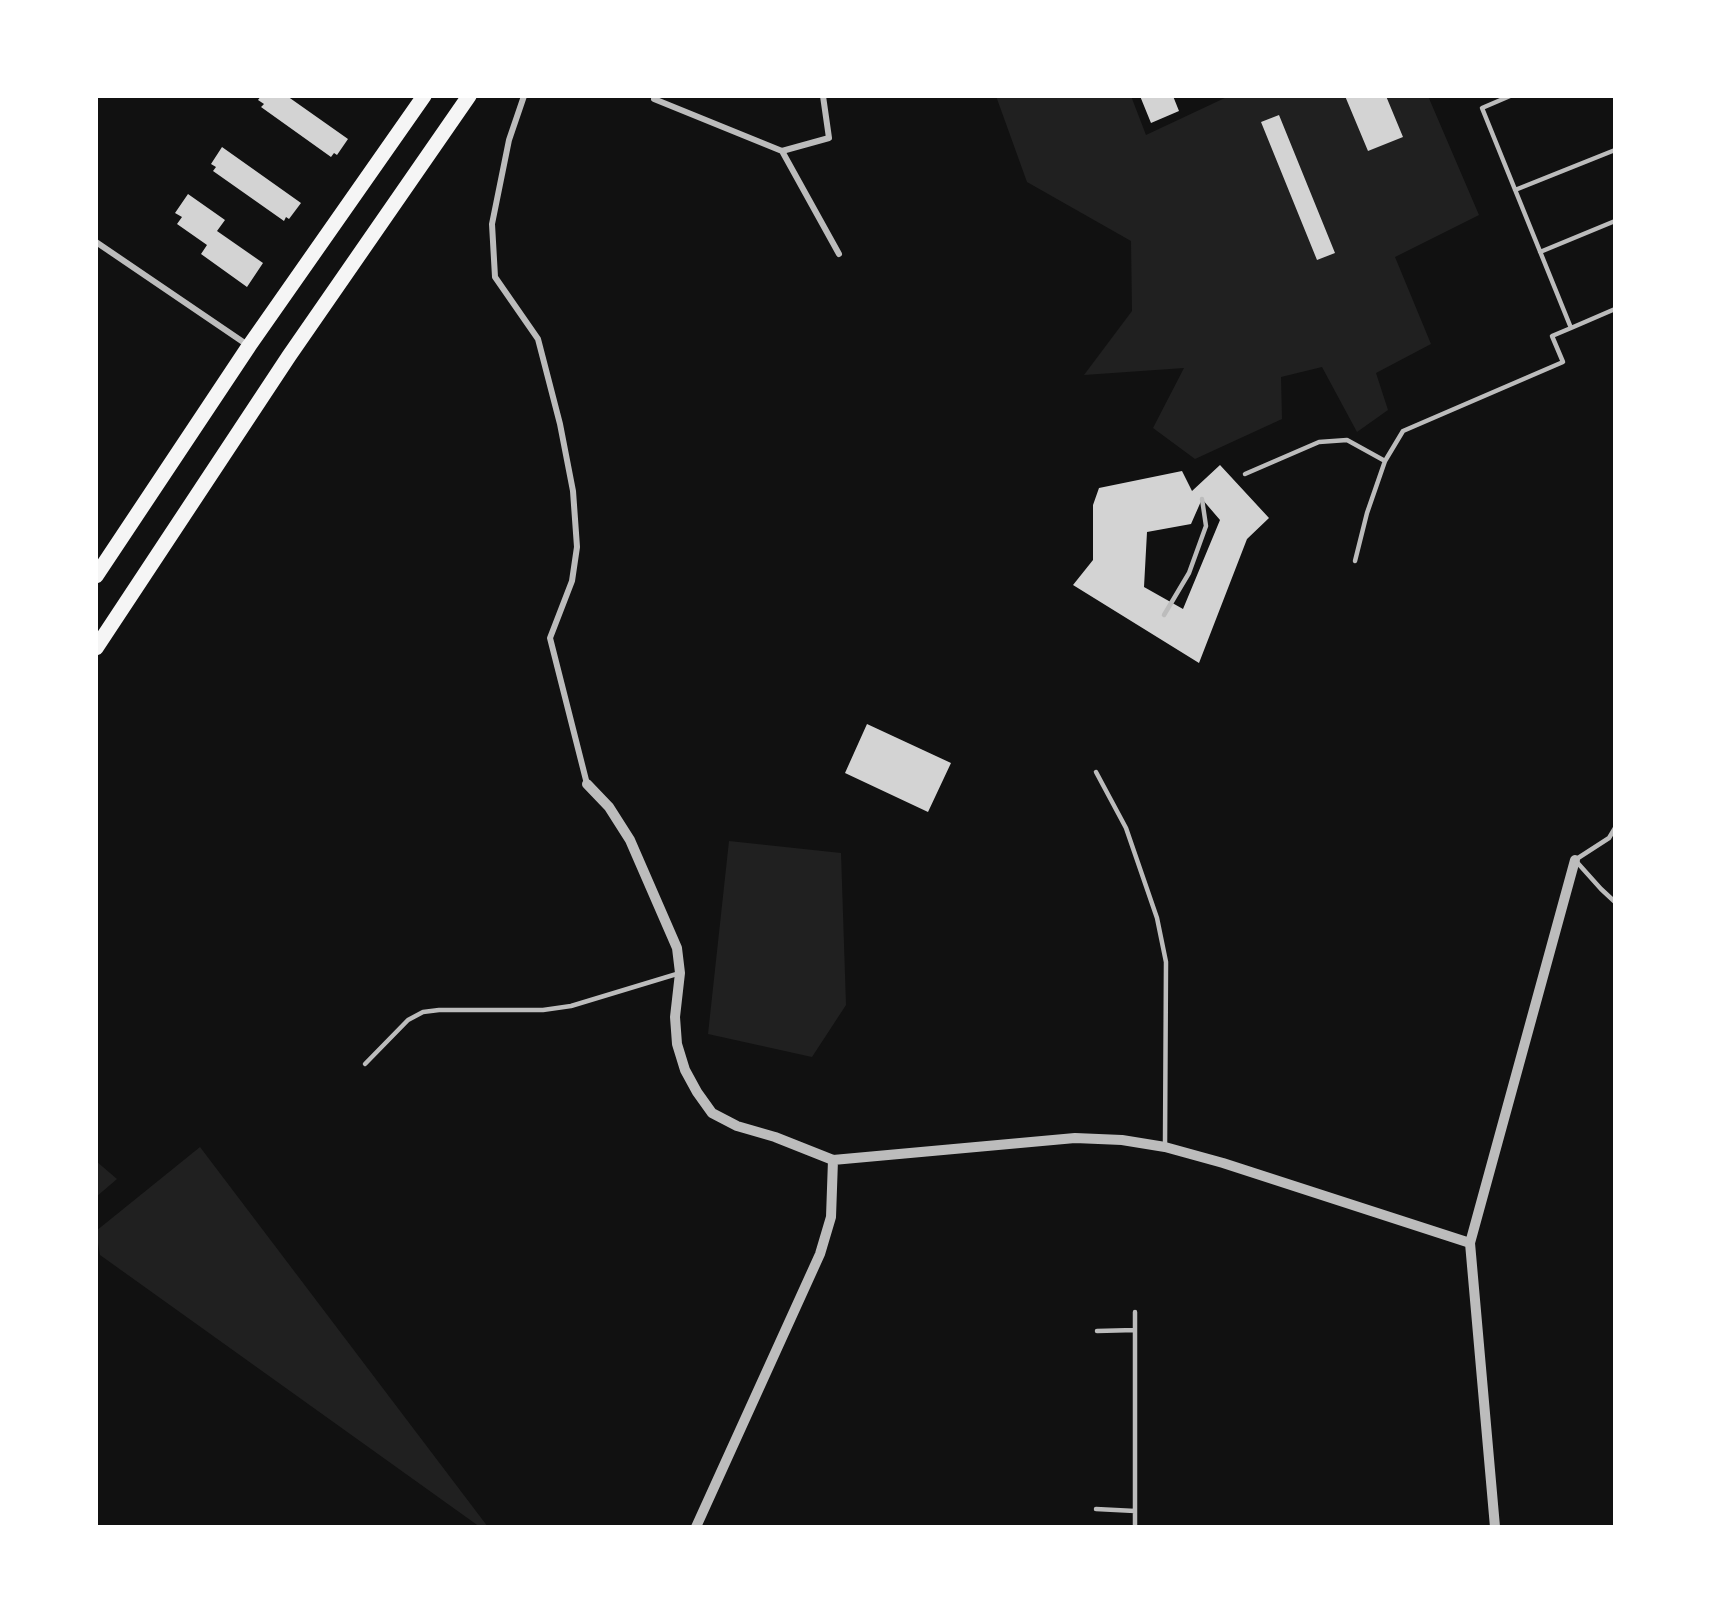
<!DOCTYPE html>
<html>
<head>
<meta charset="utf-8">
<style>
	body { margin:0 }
	#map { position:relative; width:1711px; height:1623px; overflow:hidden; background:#111; font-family:"Space Grotesk",sans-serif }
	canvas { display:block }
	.frame { position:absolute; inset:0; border:98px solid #fff; pointer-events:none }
</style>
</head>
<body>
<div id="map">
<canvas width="1711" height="1623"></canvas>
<div class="frame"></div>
</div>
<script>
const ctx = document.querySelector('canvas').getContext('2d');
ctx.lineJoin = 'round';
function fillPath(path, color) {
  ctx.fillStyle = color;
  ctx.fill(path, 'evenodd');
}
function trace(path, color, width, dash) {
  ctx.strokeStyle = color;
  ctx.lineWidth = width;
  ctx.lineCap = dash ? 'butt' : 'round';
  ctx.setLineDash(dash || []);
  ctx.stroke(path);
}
const green = new Path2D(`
	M 996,96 L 1131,96 L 1146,135 L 1229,96 L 1428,96 L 1479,215 L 1395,257 L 1431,344 L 1376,373 L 1388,410 L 1357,432 L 1322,367 L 1281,377 L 1282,419 L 1195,459 L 1153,428 L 1184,368 L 1084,375 L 1132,311 L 1131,241 L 1027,182 Z
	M 729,841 L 841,853 L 846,1005 L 812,1057 L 708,1034 Z
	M 200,1147 L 488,1527 L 480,1527 L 100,1255 L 96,1231 Z
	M 96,1161 L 117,1179 L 96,1197 Z`);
const building = new Path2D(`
	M 261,96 L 287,96 L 348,139 L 337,155 L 334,153 L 331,157 L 261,107 L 264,104 L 258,100 Z
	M 1140,96 L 1173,96 L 1179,111 L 1151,123 Z
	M 1345,96 L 1386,96 L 1403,137 L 1368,151 Z
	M 1279,115 L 1335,253 L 1317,260 L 1261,122 Z
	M 222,147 L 301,203 L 289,219 L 286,217 L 284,221 L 213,171 L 216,167 L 211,164 Z
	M 188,194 L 225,220 L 217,231 L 263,263 L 247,287 L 201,254 L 207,245 L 177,224 L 182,217 L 175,213 Z
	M 1220,465 L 1269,518 L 1247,539 L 1199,663 L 1073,585 L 1093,560 L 1093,505 L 1099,488 L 1182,471 L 1192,491 ZM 1202,499 L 1220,520 L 1183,609 L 1144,587 L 1147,532 L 1191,524 Z
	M 867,724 L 951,763 L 928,812 L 845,773 Z`);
const service = new Path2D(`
	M 1515,190 L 1615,150
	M 1540,252 L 1615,221
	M 1571,328 L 1615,309
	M 1245,474 L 1319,442 L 1347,440 L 1385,461
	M 1355,561 L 1367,513 L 1385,461 L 1403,431 L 1563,362 L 1552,336 L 1571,328 L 1482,108 L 1510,96
	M 1164,615 L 1189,573 L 1206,526 L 1202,499
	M 1096,772 L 1126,828 L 1157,918 L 1166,962 L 1165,1145
	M 1615,828 L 1609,838 L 1575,860 L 1601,889 L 1615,902
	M 365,1064 L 408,1020 L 423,1012 L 439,1010 L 543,1010 L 571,1006 L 680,973
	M 1097,1331 L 1135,1330
	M 1096,1509 L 1135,1511
	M 1135,1527 L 1135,1312`);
const minor = new Path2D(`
	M 524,96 L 509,140 L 492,224 L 495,277 L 538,339 L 560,424 L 573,491 L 577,547 L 572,581 L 550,638 L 587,784
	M 655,96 L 654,99 L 782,151 L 839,254
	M 782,151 L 829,138 L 823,96
	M 96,242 L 249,346`);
const tertiary = new Path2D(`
	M 587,784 L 609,807 L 630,840 L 677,948 L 680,973 L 675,1017 L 677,1044 L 685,1070 L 697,1092 L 712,1113 L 737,1126 L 775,1137 L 833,1160 L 1075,1138 L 1122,1140 L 1165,1147 L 1223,1163 L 1470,1243
	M 696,1527 L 820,1254 L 831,1217 L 833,1160
	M 1495,1527 L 1470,1243 L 1575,860`);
const primary = new Path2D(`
	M 96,576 L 249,346 L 424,96
	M 96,648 L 289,356 L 469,96`);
fillPath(green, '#202020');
fillPath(building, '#d3d3d3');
trace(service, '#bcbcbc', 4.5);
trace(minor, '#bcbcbc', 6);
trace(tertiary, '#bcbcbc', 10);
trace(primary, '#f5f5f5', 15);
</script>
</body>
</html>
